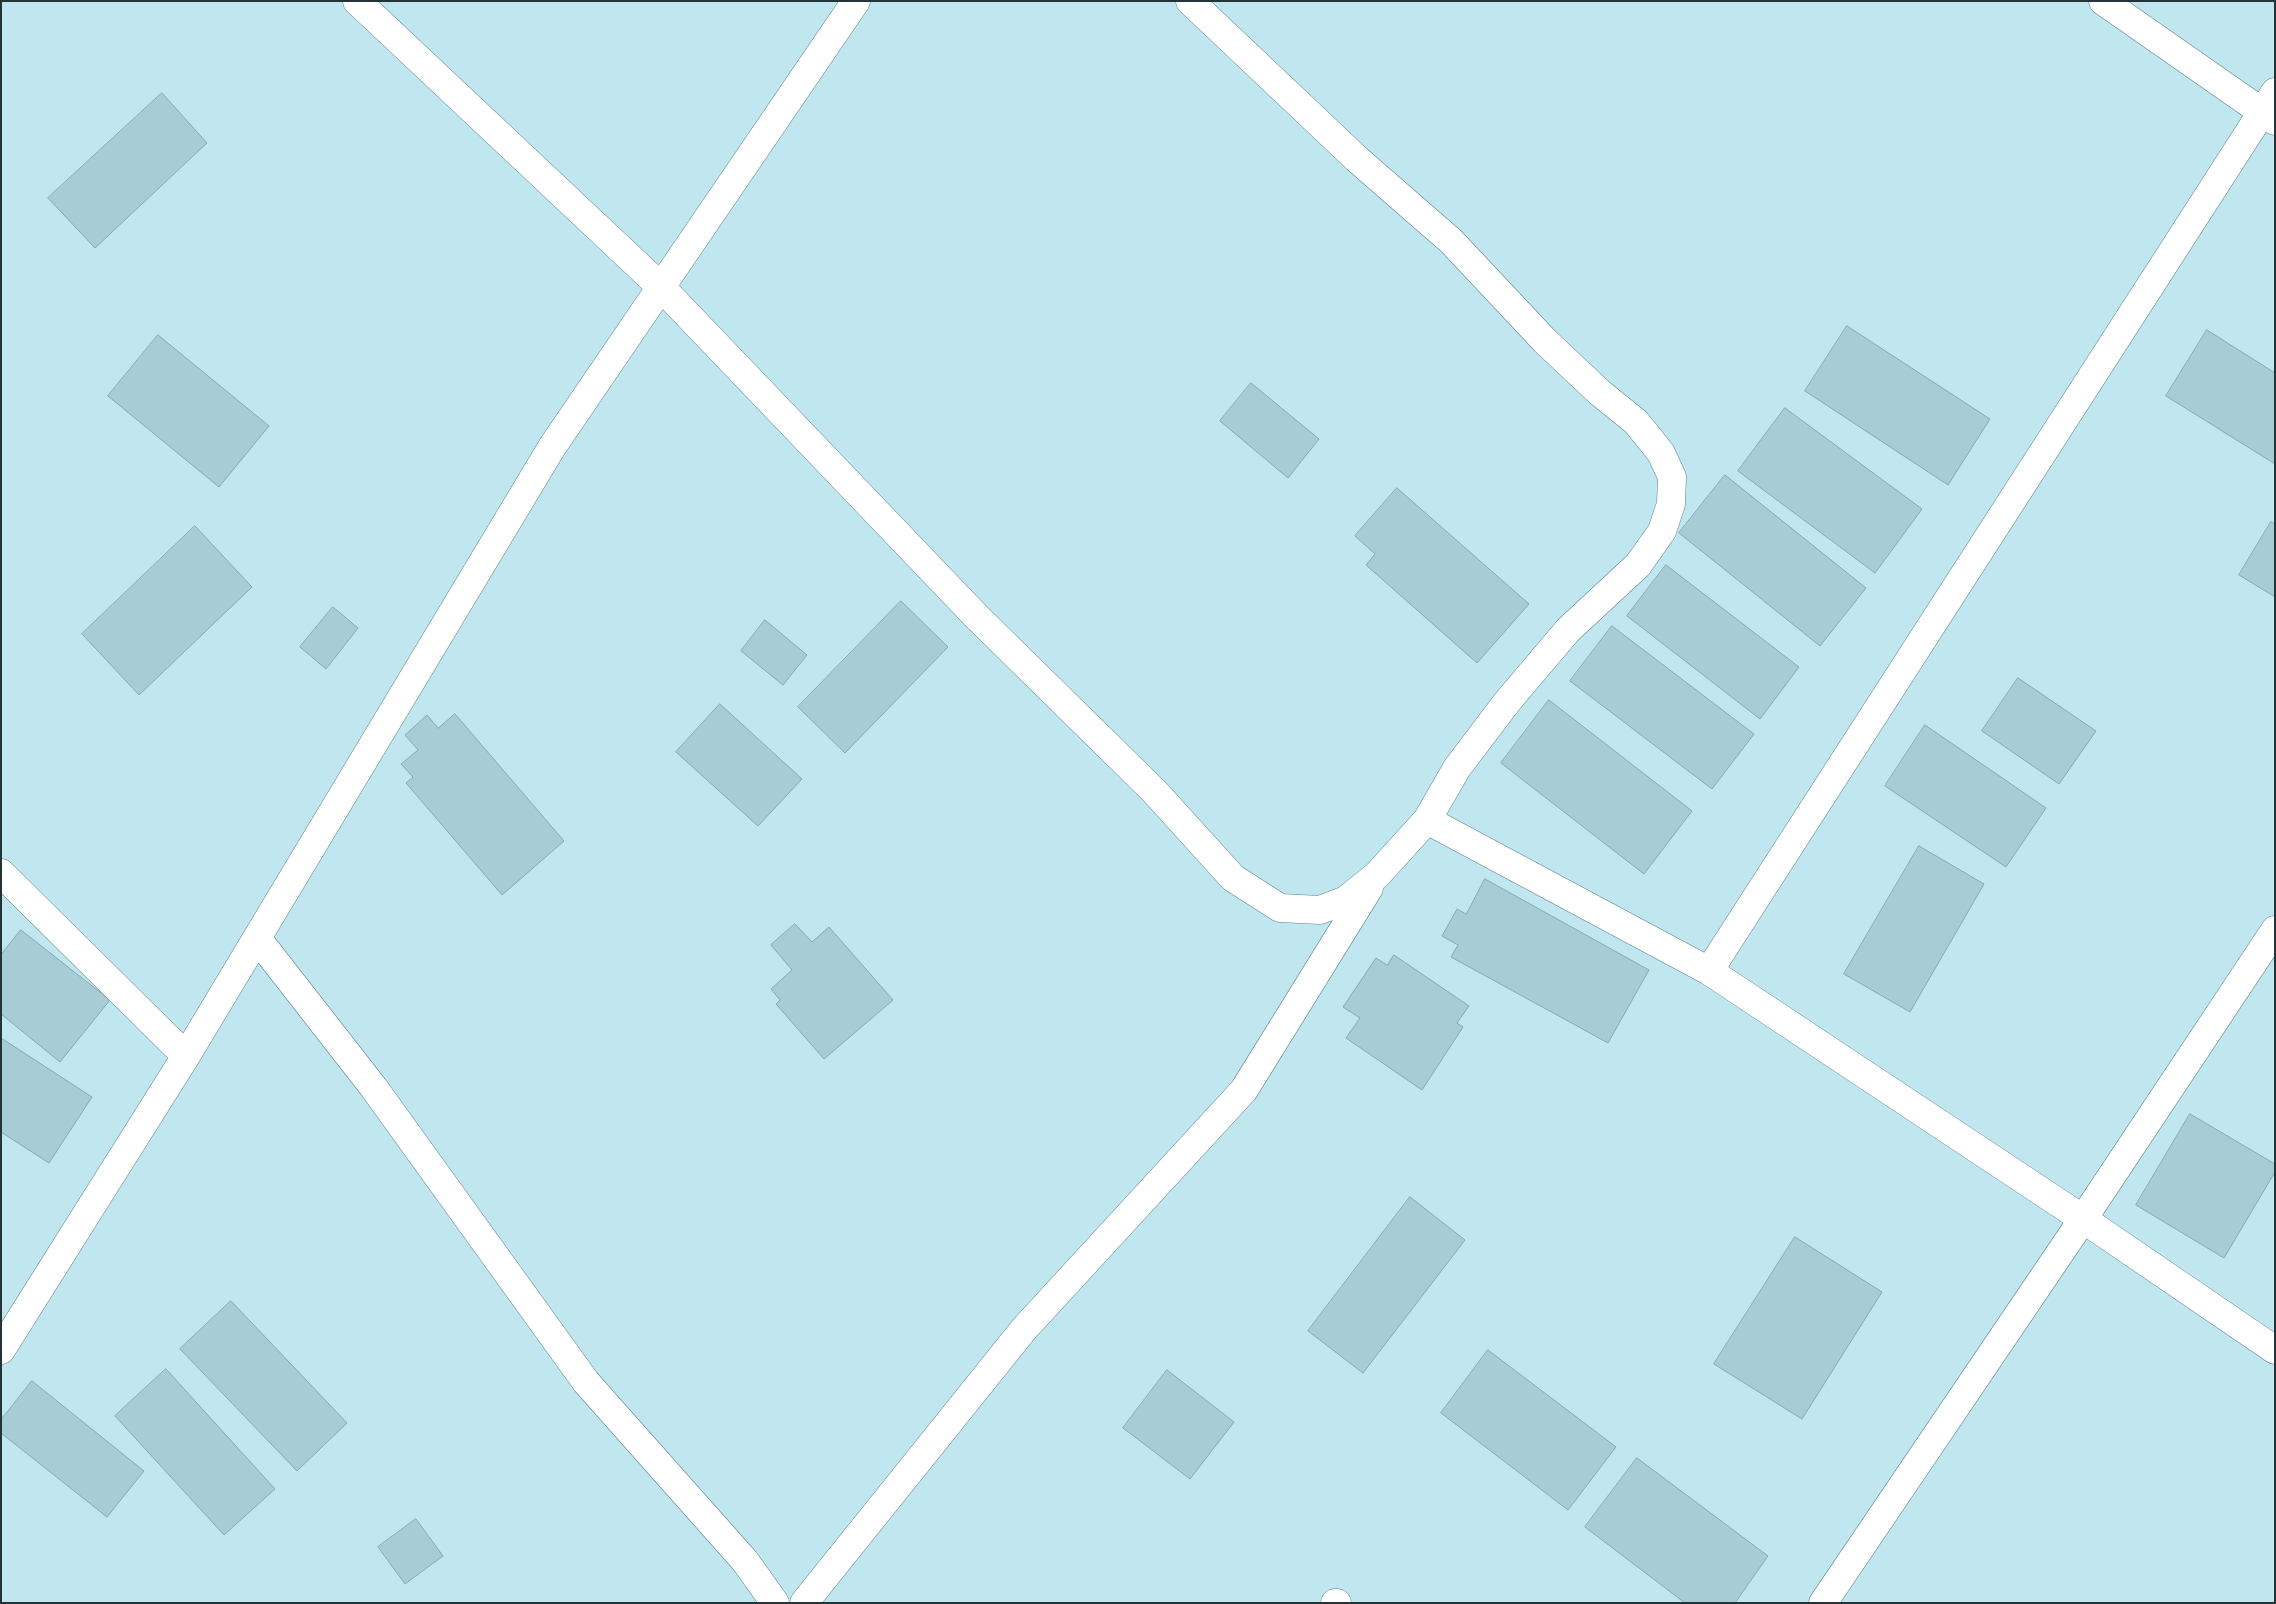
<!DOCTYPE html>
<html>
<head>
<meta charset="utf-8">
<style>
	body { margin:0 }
	#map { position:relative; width:2276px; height:1604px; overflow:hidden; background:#c0e6f0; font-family:"Open Sans",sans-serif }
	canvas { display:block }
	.frame { position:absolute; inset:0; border:2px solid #243337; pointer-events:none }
</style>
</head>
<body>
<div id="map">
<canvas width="2276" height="1604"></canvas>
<div class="frame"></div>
</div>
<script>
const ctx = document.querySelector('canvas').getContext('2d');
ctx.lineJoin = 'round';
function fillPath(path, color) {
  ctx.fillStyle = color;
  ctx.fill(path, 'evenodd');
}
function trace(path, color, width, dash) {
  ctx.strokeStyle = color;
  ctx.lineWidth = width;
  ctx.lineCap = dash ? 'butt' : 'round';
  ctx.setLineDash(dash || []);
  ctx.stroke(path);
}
const building = new Path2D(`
	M 162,93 L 207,143 L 95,248 L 48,198 Z
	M 1847,326 L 1990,419 L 1948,485 L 1805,391 Z
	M 2207,330 L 2275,373 L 2275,464 L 2166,396 Z
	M 158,335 L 269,426 L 219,487 L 108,396 Z
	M 1251,383 L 1319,439 L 1288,478 L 1220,421 Z
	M 1785,408 L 1922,509 L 1875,573 L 1738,471 Z
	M 1725,475 L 1866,588 L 1820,646 L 1679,533 Z
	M 1397,488 L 1529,604 L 1477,663 L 1366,565 L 1375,554 L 1355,536 Z
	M 2271,522 L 2275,524 L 2275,597 L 2239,575 Z
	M 195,526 L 252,587 L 139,695 L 82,634 Z
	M 1666,565 L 1799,667 L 1760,719 L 1627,616 Z
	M 901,601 L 948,647 L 845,753 L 798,707 Z
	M 333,607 L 358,628 L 326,669 L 300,647 Z
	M 765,620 L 807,655 L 783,685 L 741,651 Z
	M 1612,626 L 1754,734 L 1712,789 L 1570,681 Z
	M 2018,678 L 2096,731 L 2059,784 L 1982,731 Z
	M 1549,700 L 1692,811 L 1644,874 L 1501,763 Z
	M 720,704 L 802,779 L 758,826 L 676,752 Z
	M 455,714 L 564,841 L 502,895 L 406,783 L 413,777 L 401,764 L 418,750 L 405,735 L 427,715 L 438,728 Z
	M 1925,725 L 2046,808 L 2006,867 L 1885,786 Z
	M 1919,846 L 1984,884 L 1910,1012 L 1844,974 Z
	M 1485,879 L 1649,970 L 1608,1043 L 1451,957 L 1458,945 L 1442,936 L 1457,909 L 1466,914 Z
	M 795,924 L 812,942 L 829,927 L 893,1000 L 824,1059 L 776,1004 L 780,1000 L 771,989 L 792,970 L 771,945 Z
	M 21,930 L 110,1000 L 60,1062 L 1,1014 L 1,955 Z
	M 1394,955 L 1469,1006 L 1457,1023 L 1463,1027 L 1422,1090 L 1346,1038 L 1360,1018 L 1343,1007 L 1376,958 L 1387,965 Z
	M 1,1038 L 92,1097 L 49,1163 L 1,1132 Z
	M 2190,1114 L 2275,1164 L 2275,1172 L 2224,1258 L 2136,1205 Z
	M 1410,1197 L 1465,1240 L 1363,1373 L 1308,1331 Z
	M 1795,1237 L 1882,1292 L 1802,1419 L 1714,1364 Z
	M 231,1301 L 347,1423 L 297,1471 L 180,1349 Z
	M 1488,1350 L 1616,1447 L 1568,1510 L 1441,1413 Z
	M 166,1369 L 275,1489 L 224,1535 L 115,1416 Z
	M 1167,1370 L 1234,1422 L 1190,1479 L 1123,1428 Z
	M 32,1381 L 144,1471 L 107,1517 L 1,1433 L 1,1420 Z
	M 1637,1458 L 1768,1556 L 1735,1603 L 1685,1603 L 1585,1527 Z
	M 416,1519 L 443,1556 L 405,1584 L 378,1547 Z`);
const minor = new Path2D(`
	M 856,1 L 661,287 L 976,616 L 1155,792 L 1233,878 L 1280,908 L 1320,910 L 1346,900 L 1377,875 L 1427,820 L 1709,971 L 2083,1219 L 2275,1350
	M 1190,1 L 1358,160 L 1451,241 L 1545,341 L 1599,392 L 1636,422 L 1661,453 L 1672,477 L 1671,504 L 1662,531 L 1638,565 L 1568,630 L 1507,702 L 1457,768 L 1427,820
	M 2103,1 L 2275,121
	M 1,873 L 186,1056
	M 257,938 L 374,1088 L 586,1382 L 745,1561 L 775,1603
	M 1709,971 L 2275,92
	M 1,1350 L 186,1056 L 552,447 L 661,287 L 357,1
	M 804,1603 L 1024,1329 L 1244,1090 L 1369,888
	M 1335,1603 L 1337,1603
	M 1823,1603 L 2083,1219 L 2275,930`);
fillPath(building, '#a7ccd6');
trace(building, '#85a9b3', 1);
trace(minor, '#5d8089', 29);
trace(minor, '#fff', 28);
</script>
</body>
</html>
